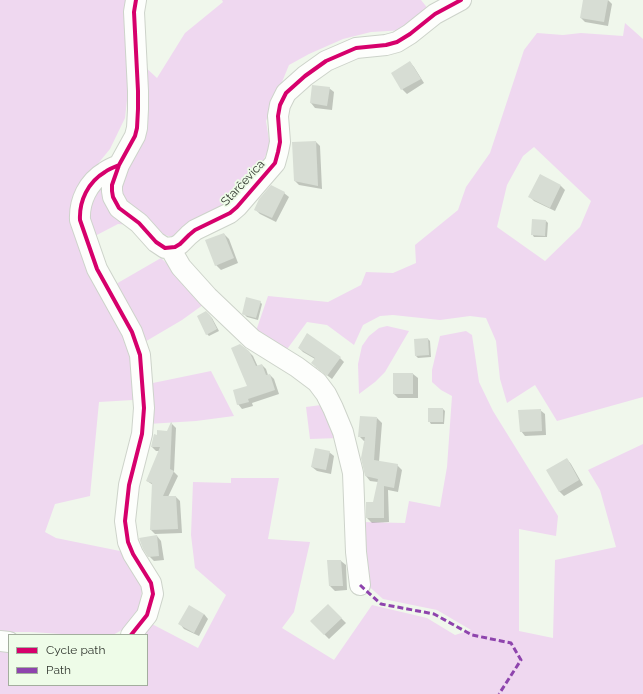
<!DOCTYPE html>
<html>
<head>
<meta charset="utf-8">
<style>
	body { margin:0 }
	#map { position:relative; width:643px; height:694px; overflow:hidden; background:#f0f7ec; font-family:Raleway,sans-serif }
	canvas { display:block }
	.legend { position:absolute; left:8px; top:634px; width:140px; height:52px; box-sizing:border-box; background:#eefce8; border:1px solid #a3ae9e; margin:0; padding:5px 7px; list-style:none; font-size:12px; color:#323830 }
	.legend li { display:flex; align-items:center; gap:8px; height:20px }
	.legend b { width:20px; border:1px solid #a3ae9e }
</style>
</head>
<body>
<div id="map">
<canvas width="643" height="694"></canvas>
<ul class="legend">
<li><b style="height:5px;background:#d6006c"></b>Cycle path</li>
<li><b style="height:5px;background:#8e44ad"></b>Path</li>
</ul>
</div>
<script>
const ctx = document.querySelector('canvas').getContext('2d');
ctx.lineJoin = 'round';
function fillPath(path, color) {
  ctx.fillStyle = color;
  ctx.fill(path, 'evenodd');
}
function trace(path, color, width, dash) {
  ctx.strokeStyle = color;
  ctx.lineWidth = width;
  ctx.lineCap = dash ? 'butt' : 'round';
  ctx.setLineDash(dash || []);
  ctx.stroke(path);
}
function drawText(font, color, halo, rows, align = 'center') {
  ctx.font = font + ' Raleway,sans-serif';
  ctx.lineWidth = 3.5;
  ctx.setLineDash([]);
  ctx.textBaseline = 'middle';
  ctx.strokeStyle = halo;
  ctx.fillStyle = color;
  for (const [text, x, y, turn = 0] of rows) {
    ctx.save();
    ctx.translate(x, y);
    ctx.rotate((+turn || 0) * Math.PI / 180);
    ctx.textAlign = isNaN(turn) ? turn : align;
    if (halo) ctx.strokeText(text, 0, 0);
    ctx.fillText(text, 0, 0);
    ctx.restore();
  }
}
const green = new Path2D(`
	M 0,0 L 126,0 L 124,28 L 129,82 L 125,118 L 110,149 L 82,183 L 76,200 L 116,318 L 133,363 L 133,400 L 99,402 L 90,496 L 55,504 L 45,532 L 56,538 L 120,551 L 139,580 L 142,591 L 140,604 L 136,617 L 127,627 L 113,635 L 77,635 L 31,632 L 0,632 Z
	M 222,0 L 421,0 L 429,10 L 405,30 L 371,32 L 343,39 L 309,54 L 289,65 L 266,121 L 270,146 L 264,159 L 246,186 L 230,204 L 172,237 L 158,233 L 123,202 L 120,186 L 125,179 L 141,134 L 143,65 L 157,78 L 185,33 L 223,2 Z
	M 625,23 L 643,39 L 643,397 L 557,421 L 535,385 L 507,403 L 500,379 L 496,341 L 486,318 L 470,316 L 440,320 L 393,315 L 380,316 L 363,325 L 354,345 L 327,325 L 307,322 L 285,352 L 255,334 L 268,296 L 328,302 L 361,285 L 366,272 L 393,273 L 416,263 L 415,245 L 458,210 L 466,187 L 490,153 L 524,50 L 537,33 L 563,35 L 581,33 L 623,36 ZM 534,147 L 591,201 L 580,227 L 545,261 L 497,227 L 507,185 L 523,156 Z
	M 102,183 L 131,225 L 118,224 L 93,237 L 86,216 L 88,204 Z
	M 161,258 L 207,302 L 182,320 L 143,343 L 116,284 Z
	M 387,326 L 409,331 L 385,372 L 375,382 L 359,394 L 358,364 L 362,346 L 369,336 L 379,328 Z
	M 466,331 L 472,335 L 479,382 L 493,411 L 558,516 L 556,536 L 519,529 L 519,631 L 553,638 L 555,560 L 616,547 L 600,490 L 588,470 L 643,444 L 643,694 L 0,694 L 0,647 L 9,648 L 9,685 L 147,685 L 147,635 L 139,635 L 150,623 L 198,648 L 226,595 L 195,568 L 191,535 L 193,482 L 231,483 L 231,478 L 279,478 L 268,539 L 310,542 L 294,612 L 282,628 L 334,660 L 372,605 L 427,618 L 455,635 L 471,630 L 437,610 L 383,599 L 364,582 L 361,522 L 405,523 L 409,501 L 440,507 L 447,467 L 452,396 L 441,390 L 432,382 L 432,370 L 440,336 Z
	M 211,371 L 234,416 L 196,421 L 148,424 L 148,384 Z
	M 321,405 L 339,438 L 310,439 L 306,407 Z`);
const shadow = new Path2D(`
	M 584,0 L 608,0 L 612,4 L 608,26 L 585,22 L 581,18 Z
	M 410,62 L 414,67 L 424,83 L 407,94 L 402,89 Z
	M 329,88 L 334,92 L 332,110 L 315,108 L 311,103 Z
	M 316,142 L 320,146 L 322,189 L 299,185 L 295,181 L 293,143 Z
	M 540,175 L 561,186 L 565,190 L 555,211 L 534,201 L 530,197 Z
	M 284,193 L 289,197 L 276,222 L 260,214 L 255,209 Z
	M 546,221 L 548,223 L 547,237 L 534,237 L 532,234 Z
	M 224,234 L 229,239 L 238,263 L 221,270 L 216,265 Z
	M 260,302 L 262,304 L 258,320 L 247,317 L 244,314 Z
	M 206,312 L 212,318 L 219,331 L 209,336 L 207,334 Z
	M 428,339 L 430,341 L 431,357 L 418,358 L 416,356 Z
	M 299,348 L 340,358 L 344,362 L 332,379 L 316,367 L 315,359 L 303,352 Z
	M 249,352 L 253,356 L 258,367 L 262,365 L 266,369 L 268,375 L 270,375 L 274,379 L 279,394 L 252,403 L 253,406 L 242,409 L 238,404 L 248,387 Z
	M 413,374 L 418,378 L 418,398 L 398,398 L 394,394 Z
	M 443,409 L 445,411 L 444,424 L 431,424 L 429,421 Z
	M 540,410 L 545,414 L 546,435 L 525,436 L 521,431 Z
	M 377,418 L 382,423 L 379,462 L 397,465 L 402,470 L 398,492 L 388,490 L 389,522 L 372,523 L 367,518 L 367,503 L 374,503 L 378,482 L 370,481 L 366,476 L 365,441 L 364,441 L 359,436 Z
	M 172,424 L 176,428 L 174,472 L 178,476 L 168,497 L 176,497 L 180,501 L 182,533 L 155,534 L 151,530 L 153,485 L 147,481 L 160,451 L 156,451 L 152,447 L 158,436 L 168,432 Z
	M 329,452 L 334,456 L 331,474 L 317,471 L 312,467 Z
	M 567,459 L 571,464 L 583,485 L 564,496 L 559,491 Z
	M 157,536 L 161,541 L 164,560 L 154,561 L 149,556 Z
	M 328,561 L 341,561 L 346,565 L 347,590 L 335,591 L 330,586 Z
	M 328,605 L 346,623 L 329,639 L 311,621 Z
	M 204,614 L 208,619 L 199,636 L 184,629 L 180,624 Z`);
const building = new Path2D(`
	M 583,0 L 608,0 L 604,22 L 580,18 Z
	M 410,61 L 421,79 L 401,90 L 391,73 Z
	M 312,85 L 330,87 L 327,106 L 310,103 Z
	M 316,141 L 318,186 L 294,181 L 292,142 Z
	M 540,174 L 561,185 L 550,208 L 528,197 Z
	M 271,185 L 285,192 L 272,218 L 254,210 L 259,199 Z
	M 532,219 L 546,220 L 545,236 L 531,235 Z
	M 224,233 L 234,258 L 215,266 L 205,240 Z
	M 246,297 L 261,301 L 256,318 L 244,315 L 242,314 Z
	M 206,311 L 210,315 L 217,329 L 206,335 L 197,316 Z
	M 307,333 L 341,357 L 327,376 L 311,363 L 315,358 L 298,348 Z
	M 428,338 L 429,355 L 415,356 L 414,339 Z
	M 240,344 L 249,351 L 256,366 L 262,364 L 266,375 L 270,374 L 275,390 L 248,399 L 249,402 L 237,405 L 233,390 L 247,386 L 231,348 Z
	M 393,373 L 413,373 L 413,394 L 393,394 Z
	M 428,408 L 443,408 L 443,422 L 428,422 Z
	M 541,409 L 542,431 L 520,432 L 518,410 Z
	M 360,416 L 377,417 L 374,460 L 398,464 L 394,488 L 384,486 L 384,518 L 366,518 L 366,502 L 373,502 L 378,479 L 365,476 L 361,458 L 365,437 L 358,437 Z
	M 171,422 L 172,423 L 170,469 L 174,471 L 163,496 L 176,496 L 178,529 L 150,530 L 152,483 L 146,481 L 160,447 L 151,447 L 154,434 L 157,435 L 157,430 L 167,431 Z
	M 315,448 L 330,451 L 326,470 L 311,467 Z
	M 567,458 L 579,480 L 559,492 L 546,470 Z
	M 157,535 L 159,556 L 148,557 L 143,549 L 139,538 Z
	M 327,560 L 341,560 L 343,586 L 329,586 Z
	M 328,604 L 342,618 L 324,635 L 310,621 Z
	M 189,605 L 204,614 L 194,633 L 178,624 Z`);
const minor = new Path2D(`
	M 136,0 L 134,12 L 138,91 L 138,109 L 137,128 L 135,136 L 119,165 L 112,185 L 112,191 L 113,197 L 119,208 L 139,223 L 156,242 L 165,248 L 175,247 L 180,244 L 189,235 L 195,230 L 230,213 L 237,207 L 275,163 L 278,152 L 280,142 L 278,116 L 280,105 L 286,93 L 305,76 L 326,61 L 356,48 L 386,45 L 397,42 L 410,34 L 435,14 L 461,0
	M 119,165 C 114,167 109,169 105,172 C 88,182 79,201 80,220 L 97,269 L 132,332 L 140,355 L 144,408 L 142,434 L 129,485 L 125,521 L 128,542 L 133,554 L 151,583 L 153,594 L 147,615 L 131,635
	M 170,248 L 181,267 L 208,297 L 252,339 L 297,367 L 317,382 L 326,394 L 333,408 L 343,432 L 353,473 L 356,552 L 360,585
	M 0,641 L 9,642`);
const quiet = new Path2D(`
	M 360,585 L 381,604 L 434,614 L 472,635 L 511,643 L 521,660 L 499,694`);
const cycleway = new Path2D(`
	M 136,0 L 134,12 L 138,91 L 138,109 L 137,128 L 135,136 L 119,165 L 112,185 L 112,191 L 113,197 L 119,208 L 139,223 L 156,242 L 165,248 L 175,247 L 180,244 L 189,235 L 195,230 L 230,213 L 237,207 L 275,163 L 278,152 L 280,142 L 278,116 L 280,105 L 286,93 L 305,76 L 326,61 L 356,48 L 386,45 L 397,42 L 410,34 L 435,14 L 461,0
	M 119,165 C 114,167 109,169 105,172 C 88,182 79,201 80,220 L 97,269 L 132,332 L 140,355 L 144,408 L 142,434 L 129,485 L 125,521 L 128,542 L 133,554 L 151,583 L 153,594 L 147,615 L 131,635`);
const streetNames = [
	["Starčevica",243,183,-47]
];
fillPath(green, '#efd8f0');
fillPath(shadow, '#0003');
fillPath(building, '#d7ddd4');
trace(minor, '#cdd3ca', 22);
trace(minor, '#fdfefc', 20);
trace(quiet, '#8e44ad', 3, [6, 3]);
trace(cycleway, '#d6006c', 4);
drawText('12px', '#323830', '#eefce8', streetNames);
</script>
</body>
</html>
